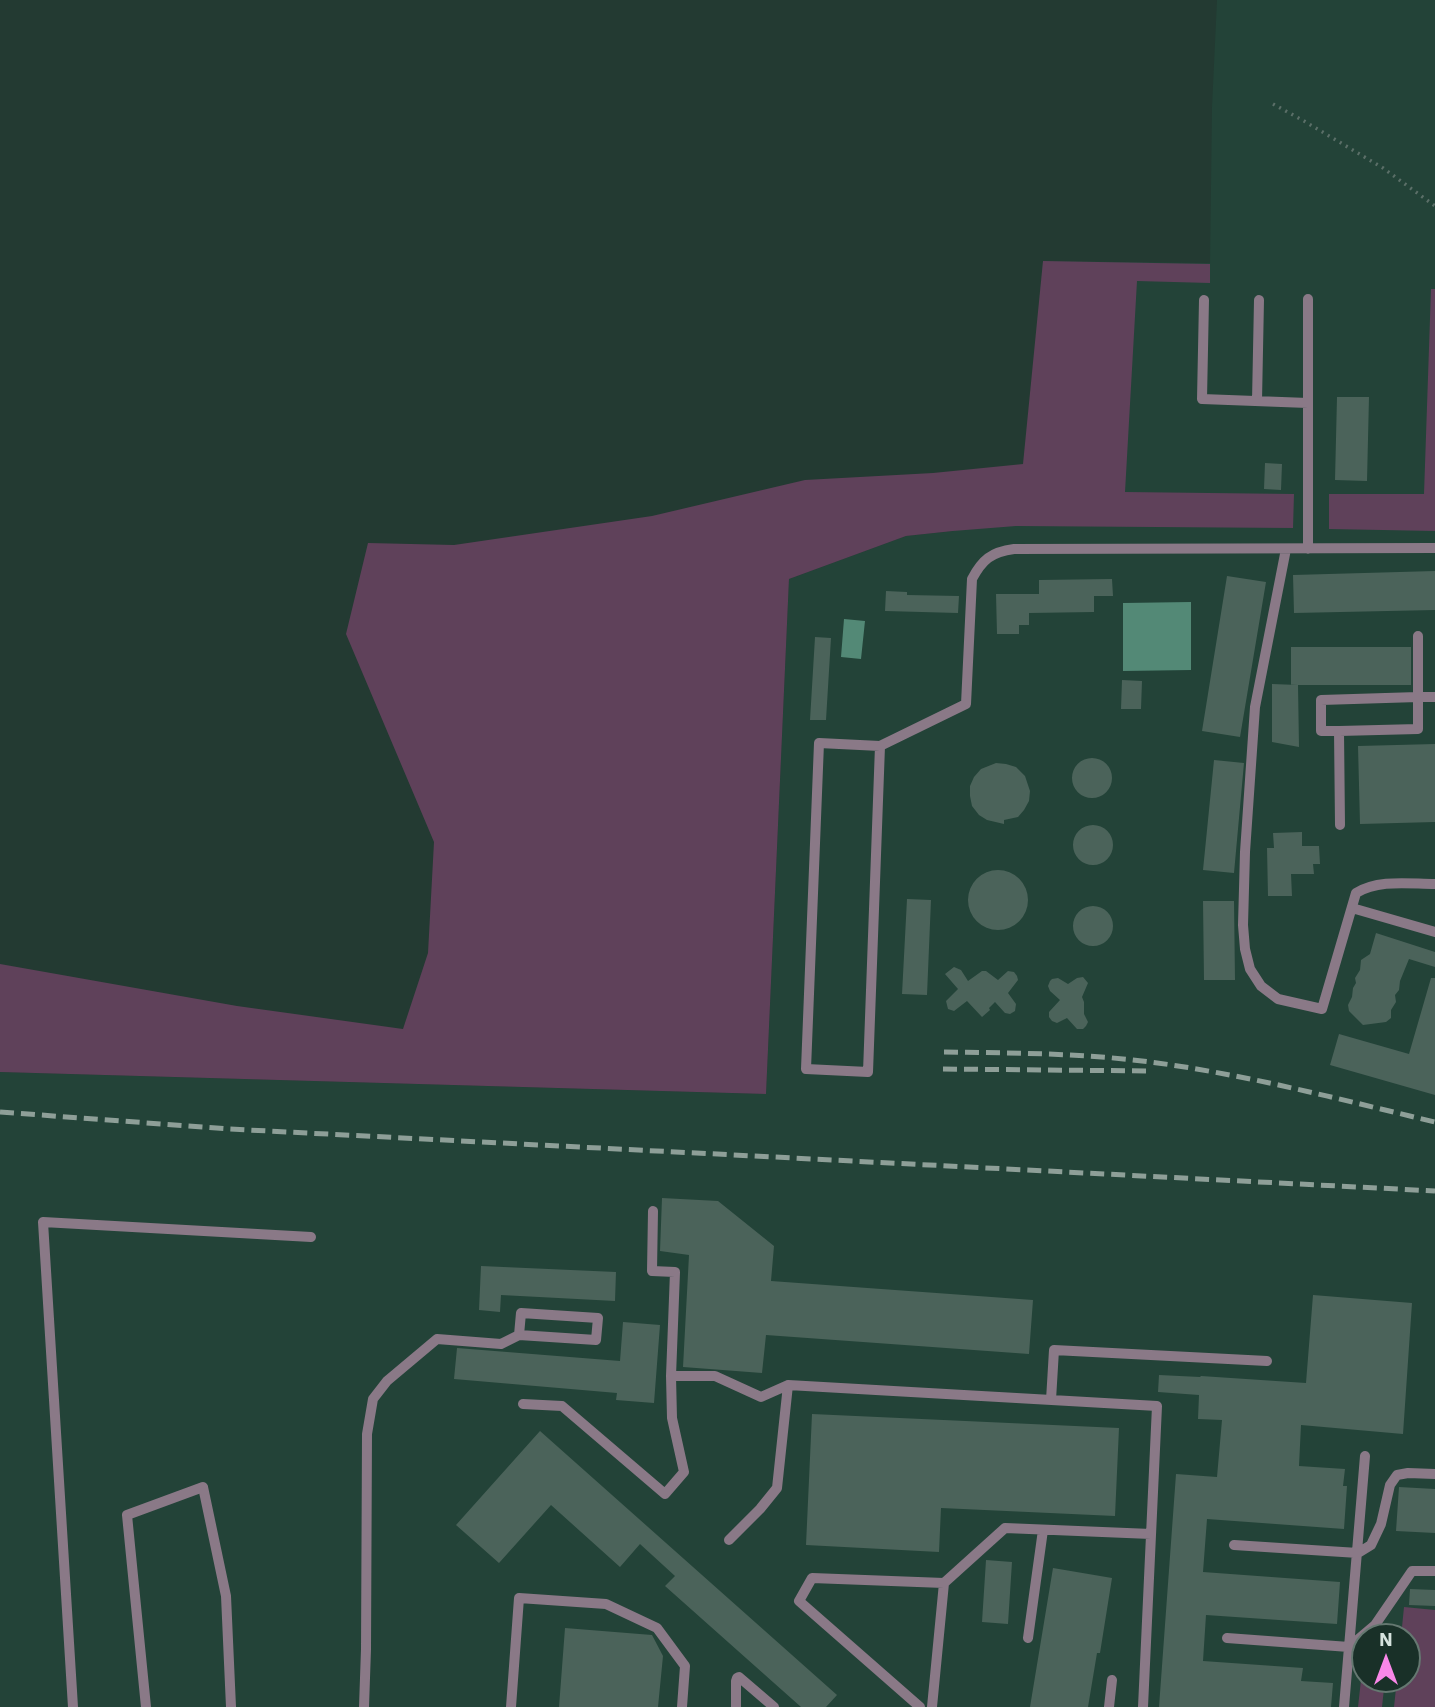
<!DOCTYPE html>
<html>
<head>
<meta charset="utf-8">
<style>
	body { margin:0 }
	#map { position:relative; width:1435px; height:1707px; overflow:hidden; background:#233a32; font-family:"IBM Plex Sans",sans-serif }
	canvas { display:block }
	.north { position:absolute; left:1351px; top:1623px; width:70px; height:70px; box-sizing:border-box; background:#193028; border:2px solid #657871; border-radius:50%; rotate:0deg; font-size:19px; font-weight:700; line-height:28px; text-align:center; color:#d6e3de }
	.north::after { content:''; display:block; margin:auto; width:24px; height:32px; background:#f987e8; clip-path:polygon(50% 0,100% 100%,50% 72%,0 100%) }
</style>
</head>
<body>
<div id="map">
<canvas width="1435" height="1707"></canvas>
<div class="north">N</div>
</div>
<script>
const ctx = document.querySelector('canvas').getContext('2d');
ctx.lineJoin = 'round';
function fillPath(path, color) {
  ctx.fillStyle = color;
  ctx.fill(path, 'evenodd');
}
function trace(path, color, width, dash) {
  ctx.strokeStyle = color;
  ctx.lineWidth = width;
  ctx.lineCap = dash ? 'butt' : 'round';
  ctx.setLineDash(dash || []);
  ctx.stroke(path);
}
const built = new Path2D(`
	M 1217,0 L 1435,0 L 1435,1707 L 0,1707 L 0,1072 L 766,1094 L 789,579 L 906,536 L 954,531 L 1024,464 L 1043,261 L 1210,263 L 1212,107 ZM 1365,1637 L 1407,1637 L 1407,1679 L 1365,1679 Z`);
const green = new Path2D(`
	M 1043,261 L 1210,264 L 1210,283 L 1137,281 L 1125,492 L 1294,494 L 1293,528 L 1016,526 L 953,531 L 906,536 L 789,579 L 766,1094 L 0,1072 L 0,964 L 237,1006 L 403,1029 L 428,953 L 434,842 L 346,634 L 368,543 L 454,545 L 652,516 L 805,480 L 933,473 L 1023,464 Z
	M 1431,289 L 1435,289 L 1435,531 L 1329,529 L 1329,494 L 1424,494 Z
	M 1404,1607 L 1435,1610 L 1435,1707 L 1394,1707 L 1397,1679 L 1407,1679 L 1407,1637 L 1401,1637 Z
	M 1365,1652 L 1365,1679 L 1385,1679 L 1382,1707 L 1358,1707 L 1364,1653 Z`);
const water = new Path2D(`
	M 1191,602 L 1191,670 L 1123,671 L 1123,603 Z
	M 844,619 L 865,621 L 861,659 L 841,657 Z`);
const building = new Path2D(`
	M 1337,397 L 1369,397 L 1367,481 L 1335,480 Z
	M 1265,463 L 1282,464 L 1281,490 L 1264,489 Z
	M 1435,571 L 1435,610 L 1294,613 L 1293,575 Z
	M 1227,576 L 1266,582 L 1240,737 L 1202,731 Z
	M 1112,579 L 1113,596 L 1094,596 L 1094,612 L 1029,613 L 1029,625 L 1019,625 L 1019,634 L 997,634 L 996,594 L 1039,594 L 1039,580 Z
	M 886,591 L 907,592 L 907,595 L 959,596 L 958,613 L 885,611 Z
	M 815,637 L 831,638 L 826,720 L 810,720 Z
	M 1291,647 L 1411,647 L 1411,685 L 1291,685 Z
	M 1122,680 L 1142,681 L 1141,709 L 1121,709 Z
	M 1272,684 L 1298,685 L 1299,747 L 1272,742 Z
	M 1435,744 L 1435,822 L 1360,824 L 1358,746 Z
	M1072 778a20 20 0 1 1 40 0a20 20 0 1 1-40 0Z
	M 1214,760 L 1244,763 L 1234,873 L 1203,870 Z
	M 996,763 L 1006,764 L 1016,767 L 1025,776 L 1030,791 L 1029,801 L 1024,810 L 1018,817 L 1004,820 L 1004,824 L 987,820 L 979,815 L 972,806 L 970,796 L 970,786 L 974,777 L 981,769 Z
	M1073 845a20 20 0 1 1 40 0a20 20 0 1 1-40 0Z
	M 1302,832 L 1302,846 L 1319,846 L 1320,864 L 1313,864 L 1314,874 L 1291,874 L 1292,896 L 1268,896 L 1267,848 L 1274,848 L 1273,833 Z
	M968 900a30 30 0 1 1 60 0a30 30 0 1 1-60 0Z
	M 907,899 L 931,900 L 927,995 L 902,994 Z
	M 1203,901 L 1234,901 L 1235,980 L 1204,980 Z
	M1073 926a20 20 0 1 1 40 0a20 20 0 1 1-40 0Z
	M 1376,933 L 1435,952 L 1435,967 L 1409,959 L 1400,981 L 1399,990 L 1395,995 L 1396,1002 L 1391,1010 L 1391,1018 L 1386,1022 L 1363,1025 L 1349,1011 L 1348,1005 L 1352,997 L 1353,988 L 1356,983 L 1355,978 L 1360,970 L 1361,960 L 1370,954 Z
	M 954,967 L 961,970 L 968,981 L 982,971 L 986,971 L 998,980 L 1008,971 L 1014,972 L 1017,976 L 1018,980 L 1008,993 L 1016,1004 L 1015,1011 L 1010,1014 L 1005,1013 L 995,1002 L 989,1008 L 990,1010 L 982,1017 L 967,1001 L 954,1011 L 948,1009 L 946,1001 L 958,989 L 945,974 Z
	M 1083,977 L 1088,983 L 1082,997 L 1084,1002 L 1084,1014 L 1088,1022 L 1086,1026 L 1083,1029 L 1077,1029 L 1067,1018 L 1057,1023 L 1052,1021 L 1049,1017 L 1049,1012 L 1060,1000 L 1050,991 L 1048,986 L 1050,981 L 1052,979 L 1058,978 L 1068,984 L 1077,978 Z
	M 1431,978 L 1435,978 L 1435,1095 L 1330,1065 L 1339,1034 L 1409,1054 Z
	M 662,1198 L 718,1201 L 774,1246 L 771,1281 L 1033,1300 L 1029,1354 L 766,1335 L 762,1373 L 683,1367 L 689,1255 L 660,1251 Z
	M 481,1266 L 616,1272 L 615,1301 L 501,1295 L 500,1312 L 479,1310 Z
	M 1313,1295 L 1412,1303 L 1403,1434 L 1301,1425 L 1299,1466 L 1345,1469 L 1343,1486 L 1347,1486 L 1344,1529 L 1207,1519 L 1203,1572 L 1340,1582 L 1337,1624 L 1206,1615 L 1203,1661 L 1303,1668 L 1301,1681 L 1333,1683 L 1331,1707 L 1159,1707 L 1176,1474 L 1217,1477 L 1222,1420 L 1198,1419 L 1199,1395 L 1158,1392 L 1159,1375 L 1200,1377 L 1201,1376 L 1306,1383 Z
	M 623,1322 L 660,1325 L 654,1403 L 616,1400 L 617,1393 L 454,1379 L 457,1348 L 620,1361 Z
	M 812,1414 L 1119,1428 L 1115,1516 L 941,1508 L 939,1552 L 806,1545 Z
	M 540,1431 L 837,1695 L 826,1707 L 801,1707 L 665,1586 L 675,1576 L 640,1544 L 620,1567 L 551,1505 L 499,1563 L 456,1525 Z
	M 1399,1487 L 1435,1489 L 1435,1533 L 1396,1531 Z
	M 986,1560 L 1012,1562 L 1008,1624 L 982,1622 Z
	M 1053,1568 L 1112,1578 L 1100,1653 L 1097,1653 L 1088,1707 L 1030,1707 Z
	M 1410,1589 L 1435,1590 L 1435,1606 L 1409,1605 Z
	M 565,1628 L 652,1635 L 663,1656 L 658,1707 L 559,1707 Z`);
const path = new Path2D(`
	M 1273,104 L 1304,121 L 1383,168 L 1435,206`);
const service = new Path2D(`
	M 1204,300 L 1202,399 L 1308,403
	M 1257,401 L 1259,300
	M 1286,549 L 1255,707 L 1245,852 L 1243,925 L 1245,949 L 1250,969 L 1261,986 L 1278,999 L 1322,1009 L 1356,893 C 1379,879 1409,884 1435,884
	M 1308,549 L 1308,299
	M 1418,636 L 1418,697 L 1435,697
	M 1339,731 L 1418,729 L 1418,697 L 1321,700 L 1321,731 L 1339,731 L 1340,825
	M 880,746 L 819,743 L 806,1069 L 868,1072 L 880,746 L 966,704 L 972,579 C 982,560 991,552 1014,549 L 1435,548
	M 1352,908 L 1435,932
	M 653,1211 L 652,1271 L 675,1272 L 671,1376
	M 1051,1400 L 1054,1350 L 1267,1361
	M 523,1404 L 562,1406 L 665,1494 L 684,1472 L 672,1418 L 671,1376 L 715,1376 L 761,1397 L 788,1385
	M 729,1540 L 760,1509 L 777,1488 L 788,1385 L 1157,1406 L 1143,1707
	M 1234,1545 L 1358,1553 L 1371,1545 L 1381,1524 L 1390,1485 L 1397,1475 L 1408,1473 L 1435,1474
	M 1028,1638 L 1043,1530
	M 1227,1638 L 1349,1647 L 1375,1625 L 1412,1571 L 1435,1571
	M 73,1707 L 43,1222 L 311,1237
	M 146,1707 L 127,1515 L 203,1487 L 226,1596 L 231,1707
	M 364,1707 L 366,1649 L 367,1434 L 373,1399 L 387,1381 L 437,1339 L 501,1344 L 519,1335 L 596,1340 L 598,1318 L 521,1313 L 519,1335
	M 511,1707 L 519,1598 L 606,1604 L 657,1628 L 685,1666 L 682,1707
	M 736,1707 L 736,1681 L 737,1678 L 739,1677 L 774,1707
	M 920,1707 L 799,1601 L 812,1578 L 944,1583 L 1005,1528 L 1151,1534
	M 932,1707 L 944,1583
	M 1109,1707 L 1112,1680
	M 1344,1707 L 1365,1456`);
const rail = new Path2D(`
	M 944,1052 C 1010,1053 1076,1053 1142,1061 C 1241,1073 1338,1099 1435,1122
	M 943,1069 L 1150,1071
	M 0,1112 L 229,1129 L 1435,1191`);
fillPath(built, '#234338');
fillPath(green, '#5f415a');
fillPath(water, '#538976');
fillPath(building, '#4b635a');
trace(path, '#5b6f68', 3.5, [2, 5]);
trace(service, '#8a7987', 10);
trace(rail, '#8e9f98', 5, [14, 7]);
</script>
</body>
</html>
